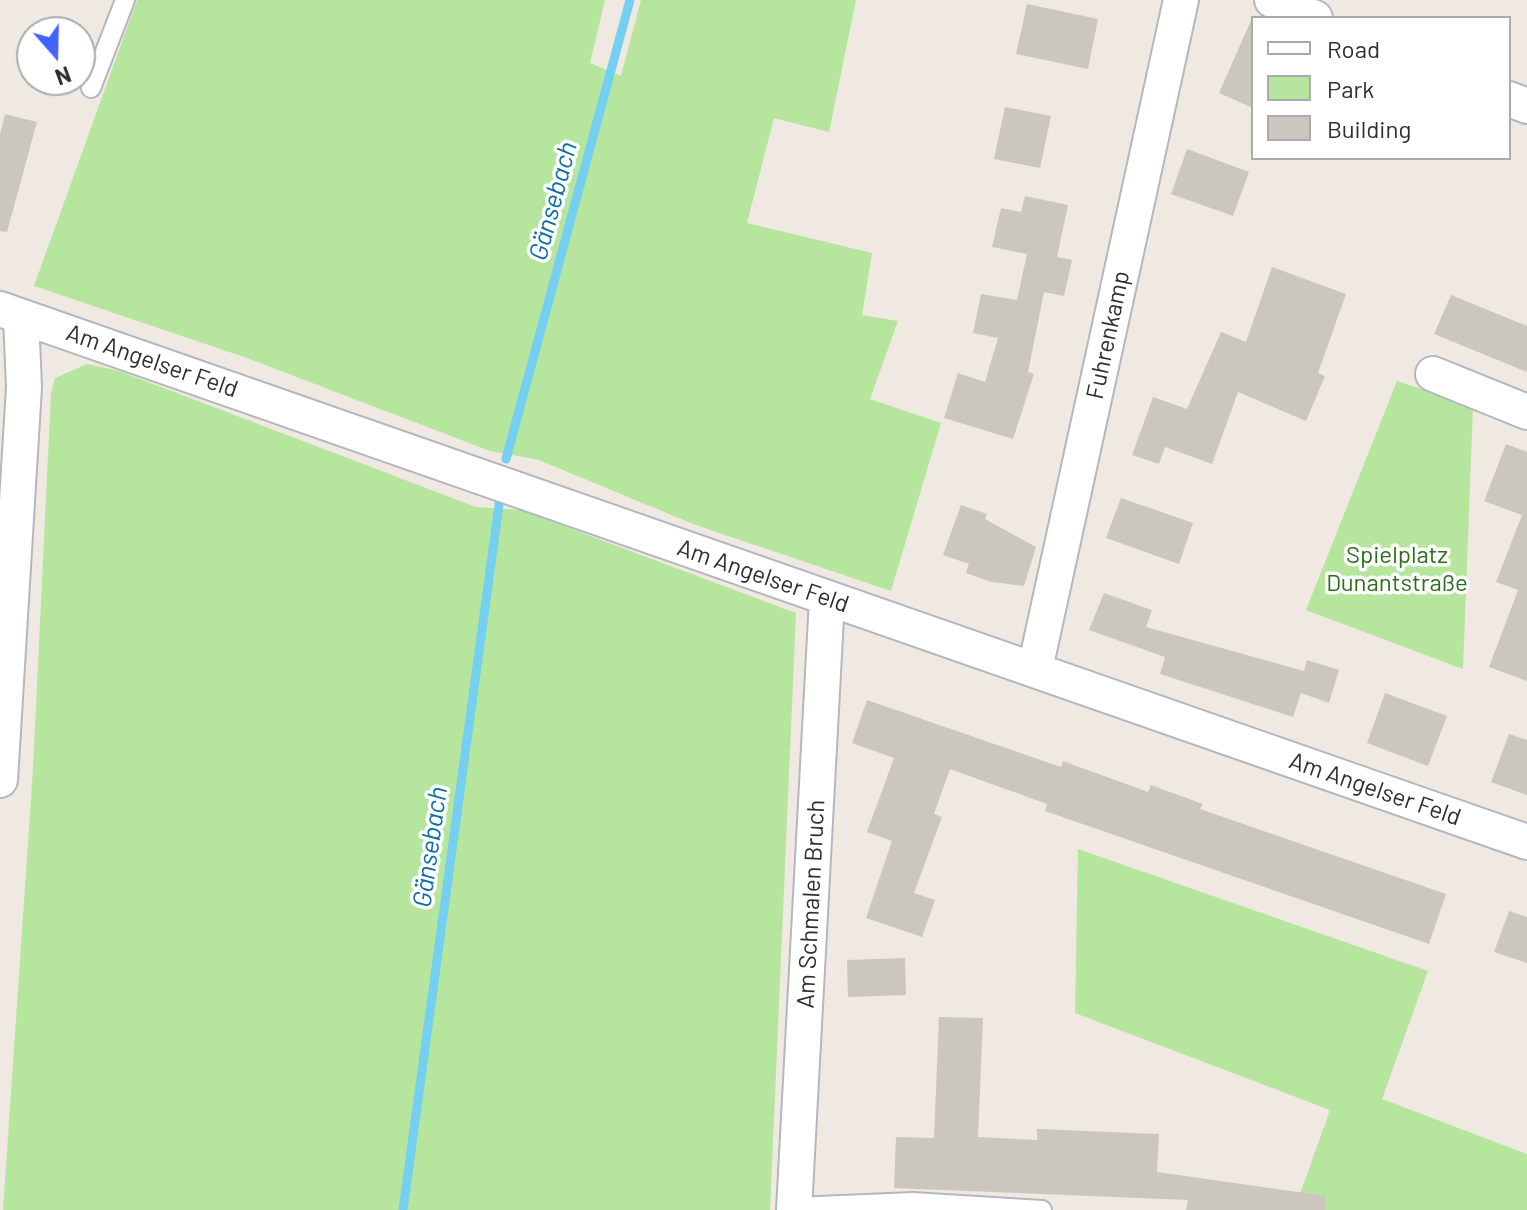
<!DOCTYPE html>
<html>
<head>
<meta charset="utf-8">
<style>
	body { margin:0 }
	#map { position:relative; width:1527px; height:1210px; overflow:hidden; background:#efe9e1; font-family:Barlow,sans-serif }
	canvas { display:block }
	.legend { position:absolute; left:1251px; top:16px; width:260px; height:144px; box-sizing:border-box; background:#fff; border:2px solid #ababab; margin:0; padding:10px 14px; list-style:none; font-size:24px; color:#2e2e2e }
	.legend li { display:flex; align-items:center; gap:16px; height:40px }
	.legend b { width:40px; border:2px solid #ababab }
	.north { position:absolute; left:16px; top:16px; width:80px; height:80px; box-sizing:border-box; background:#fff; border:2px solid #ababab; border-radius:50%; rotate:160deg; font-size:22px; font-weight:700; line-height:32px; text-align:center; color:#2e2e2e }
	.north::after { content:''; display:block; margin:auto; width:28px; height:36px; background:#4264fb; clip-path:polygon(50% 0,100% 100%,50% 72%,0 100%) }
</style>
</head>
<body>
<div id="map">
<canvas width="1527" height="1210"></canvas>
<ul class="legend">
<li><b style="height:10px;background:#fff"></b>Road</li>
<li><b style="height:22px;background:#b6e59e"></b>Park</li>
<li><b style="height:22px;background:#cbc7bf"></b>Building</li>
</ul>
<div class="north">N</div>
</div>
<script>
const ctx = document.querySelector('canvas').getContext('2d');
ctx.lineJoin = 'round';
function fillPath(path, color) {
  ctx.fillStyle = color;
  ctx.fill(path, 'evenodd');
}
function trace(path, color, width, dash) {
  ctx.strokeStyle = color;
  ctx.lineWidth = width;
  ctx.lineCap = dash ? 'butt' : 'round';
  ctx.setLineDash(dash || []);
  ctx.stroke(path);
}
function drawText(font, color, halo, rows, align = 'center') {
  ctx.font = font + ' Barlow,sans-serif';
  ctx.lineWidth = 7;
  ctx.setLineDash([]);
  ctx.textBaseline = 'middle';
  ctx.strokeStyle = halo;
  ctx.fillStyle = color;
  for (const [text, x, y, turn = 0] of rows) {
    ctx.save();
    ctx.translate(x, y);
    ctx.rotate((+turn || 0) * Math.PI / 180);
    ctx.textAlign = isNaN(turn) ? turn : align;
    if (halo) ctx.strokeText(text, 0, 0);
    ctx.fillText(text, 0, 0);
    ctx.restore();
  }
}
const green = new Path2D(`
	M 137,0 L 605,0 L 590,63 L 621,76 L 641,0 L 856,0 L 829,132 L 774,118 L 747,223 L 872,253 L 862,315 L 898,321 L 870,399 L 941,423 L 891,591 L 693,524 L 539,460 L 490,451 L 247,358 L 34,286 Z
	M 87,364 L 119,371 L 476,507 L 521,510 L 796,613 L 770,1210 L 3,1210 L 33,769 L 51,393 L 55,378 Z
	M 1397,381 L 1473,406 L 1463,669 L 1306,610 Z
	M 1078,849 L 1428,971 L 1382,1099 L 1527,1154 L 1527,1210 L 1299,1210 L 1300,1194 L 1330,1110 L 1075,1013 Z`);
const stream = new Path2D(`
	M 506,459 L 630,0
	M 403,1210 L 501,490`);
const building = new Path2D(`
	M 1027,4 L 1098,19 L 1088,69 L 1016,54 Z
	M 1253,16 L 1253,108 L 1219,93 Z
	M 1005,107 L 1051,116 L 1040,168 L 994,159 Z
	M 5,114 L 37,122 L 7,232 L 0,231 L 0,134 Z
	M 1187,149 L 1249,172 L 1233,216 L 1171,194 Z
	M 1025,196 L 1068,205 L 1057,257 L 1072,260 L 1064,296 L 1044,292 L 1028,372 L 1034,374 L 1013,439 L 944,418 L 958,373 L 985,382 L 998,338 L 973,333 L 981,294 L 1017,300 L 1027,254 L 992,247 L 1001,208 L 1021,212 Z
	M 1272,267 L 1346,294 L 1318,373 L 1325,376 L 1306,421 L 1238,392 L 1212,464 L 1165,447 L 1159,464 L 1132,455 L 1153,397 L 1187,409 L 1221,332 L 1246,342 Z
	M 1451,295 L 1527,326 L 1527,372 L 1434,334 Z
	M 1506,444 L 1527,452 L 1527,681 L 1489,667 L 1518,590 L 1496,582 L 1522,515 L 1484,501 Z
	M 1121,498 L 1193,523 L 1179,564 L 1106,538 Z
	M 961,505 L 987,514 L 985,519 L 1036,547 L 1024,586 L 992,582 L 966,573 L 969,564 L 943,555 Z
	M 1104,593 L 1152,610 L 1146,627 L 1304,671 L 1307,660 L 1339,670 L 1329,703 L 1301,693 L 1293,717 L 1160,674 L 1165,657 L 1089,630 Z
	M 1385,693 L 1447,716 L 1428,766 L 1367,743 Z
	M 867,700 L 1061,767 L 1063,761 L 1148,792 L 1151,785 L 1203,804 L 1200,809 L 1446,894 L 1429,944 L 1045,811 L 1047,804 L 950,769 L 934,814 L 942,817 L 914,893 L 935,900 L 922,937 L 866,918 L 892,841 L 867,832 L 894,758 L 852,743 Z
	M 1509,734 L 1527,740 L 1527,795 L 1491,782 Z
	M 1509,911 L 1527,917 L 1527,963 L 1494,952 Z
	M 905,958 L 906,995 L 848,997 L 847,960 Z
	M 939,1017 L 983,1018 L 978,1137 L 1037,1140 L 1037,1129 L 1159,1134 L 1157,1172 L 1326,1196 L 1325,1210 L 1186,1210 L 1188,1200 L 894,1188 L 896,1137 L 934,1138 Z`);
const service = new Path2D(`
	M 91,88 L 125,0
	M 795,1207 L 913,1202 L 1042,1210`);
const minor = new Path2D(`
	M 1272,0 L 1315,18
	M 1509,99 L 1527,106
	M 0,309 L 1527,842
	M 1433,374 L 1527,412
	M 1035,669 L 1181,0
	M 0,780 L 24,387 L 21,317
	M 794,1210 L 827,599`);
const streetNames = [
	["Fuhrenkamp",1108,335,-78],
	["Am Angelser Feld",152,361,19],
	["Am Angelser Feld",763,576,19],
	["Am Angelser Feld",1375,789,19],
	["Am Schmalen Bruch",811,904,-87]
];
const parkNames = [
	["Spielplatz",1397,555],
	["Dunantstraße",1397,583]
];
const waterNames = [
	["Gänsebach",553,201,-75],
	["Gänsebach",430,847,-82]
];
fillPath(green, '#b6e59e');
trace(stream, '#75cff0', 9);
fillPath(building, '#cbc7bf');
trace(service, '#b4b7c1', 22);
trace(minor, '#b4b7c1', 38);
trace(service, '#fff', 18);
trace(minor, '#fff', 34);
drawText('24px', '#2e2e2e', '#fff', streetNames);
drawText('24px', '#2c6e1b', '#fff', parkNames);
drawText('italic 26px', '#0d6fa3', '#fff', waterNames);
</script>
</body>
</html>
